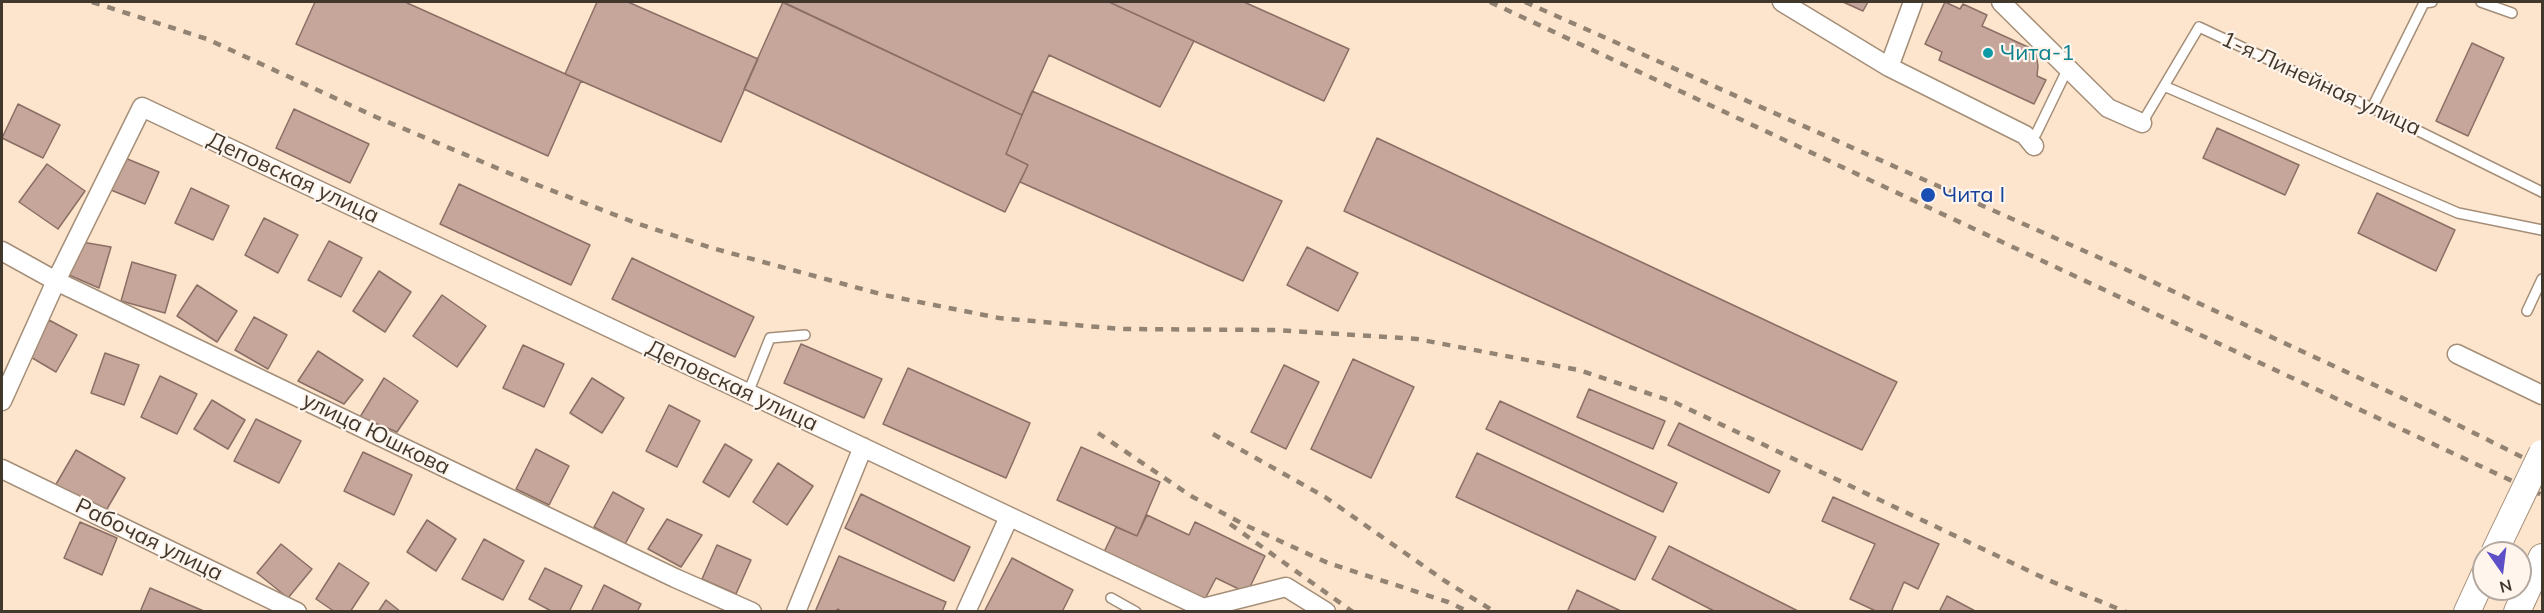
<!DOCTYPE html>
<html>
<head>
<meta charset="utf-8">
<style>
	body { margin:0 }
	#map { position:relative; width:2544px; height:613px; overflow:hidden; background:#fde5cd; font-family:Mulish,sans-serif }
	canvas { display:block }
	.frame { position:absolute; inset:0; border:3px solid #40372d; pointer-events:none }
	.north { position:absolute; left:2472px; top:541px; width:60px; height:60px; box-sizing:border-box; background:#fff5ec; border:2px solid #b3a9a0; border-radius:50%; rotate:166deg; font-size:16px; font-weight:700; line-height:24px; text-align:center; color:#40372d }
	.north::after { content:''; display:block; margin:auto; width:21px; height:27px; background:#5c4fc7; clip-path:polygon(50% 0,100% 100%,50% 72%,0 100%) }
</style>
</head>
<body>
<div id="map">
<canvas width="2544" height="613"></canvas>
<div class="frame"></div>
<div class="north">N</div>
</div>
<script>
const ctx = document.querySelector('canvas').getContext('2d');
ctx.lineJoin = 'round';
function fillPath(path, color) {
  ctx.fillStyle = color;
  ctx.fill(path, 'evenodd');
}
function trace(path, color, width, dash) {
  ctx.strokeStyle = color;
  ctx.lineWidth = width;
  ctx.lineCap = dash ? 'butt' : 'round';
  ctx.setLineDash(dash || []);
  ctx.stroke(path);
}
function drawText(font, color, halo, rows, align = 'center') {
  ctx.font = font + ' Mulish,sans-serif';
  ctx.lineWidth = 4.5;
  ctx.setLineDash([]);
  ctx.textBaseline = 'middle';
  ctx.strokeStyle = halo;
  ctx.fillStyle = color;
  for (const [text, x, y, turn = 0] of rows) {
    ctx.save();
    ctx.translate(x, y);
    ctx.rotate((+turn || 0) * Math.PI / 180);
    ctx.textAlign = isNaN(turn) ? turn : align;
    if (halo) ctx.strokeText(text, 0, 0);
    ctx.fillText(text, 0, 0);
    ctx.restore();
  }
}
const building = new Path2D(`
	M 315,2 L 405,2 L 581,81 L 548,156 L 296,44 Z
	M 597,2 L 628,2 L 758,59 L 721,142 L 565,74 Z
	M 782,2 L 1109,2 L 1194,41 L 1160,107 L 1049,55 L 1022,115 Z
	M 783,2 L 1022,115 L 1006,154 L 1028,165 L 1005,212 L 744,89 Z
	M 1109,2 L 1244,2 L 1349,49 L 1324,101 Z
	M 1843,2 L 1868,2 L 1863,11 Z
	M 1945,2 L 1960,9 L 1963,4 L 1987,15 L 1982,26 L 2028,47 L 2036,54 L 2038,66 L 2037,76 L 2046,80 L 2034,104 L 1939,60 L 1942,52 L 1925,44 Z
	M 2472,43 L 2504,58 L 2468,136 L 2436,121 Z
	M 1032,91 L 1282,201 L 1243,281 L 1020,182 L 1028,165 L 1006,154 Z
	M 18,104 L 60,125 L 43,158 L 2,138 Z
	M 294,109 L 369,144 L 350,183 L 276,148 Z
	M 2217,128 L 2299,165 L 2285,195 L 2203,158 Z
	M 1377,138 L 1897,382 L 1862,450 L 1344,211 Z
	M 125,158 L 159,172 L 145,204 L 111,190 Z
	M 47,164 L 85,191 L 58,229 L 19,202 Z
	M 459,184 L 590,245 L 571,285 L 440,224 Z
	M 191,188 L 229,206 L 213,240 L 175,223 Z
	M 2377,193 L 2455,230 L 2436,271 L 2358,233 Z
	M 264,218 L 298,235 L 278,273 L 245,255 Z
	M 329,241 L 362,258 L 341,297 L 308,280 Z
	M 82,242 L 111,247 L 99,288 L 69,275 Z
	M 1307,247 L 1358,273 L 1338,311 L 1287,285 Z
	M 632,258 L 754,317 L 735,357 L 612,299 Z
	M 132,262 L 176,275 L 165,313 L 121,301 Z
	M 379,271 L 411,292 L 385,332 L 353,311 Z
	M 197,285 L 237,311 L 217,342 L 177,316 Z
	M 442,295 L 486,326 L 457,367 L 413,336 Z
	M 254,317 L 287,335 L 268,369 L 235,350 Z
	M 49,320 L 77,335 L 56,372 L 29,356 Z
	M 801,344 L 882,379 L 864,418 L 784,383 Z
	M 523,345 L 564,364 L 544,407 L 503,388 Z
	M 318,351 L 363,380 L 344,404 L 298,381 Z
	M 105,353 L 139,365 L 124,405 L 91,393 Z
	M 1353,359 L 1414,387 L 1371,478 L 1311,449 Z
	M 1284,365 L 1319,382 L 1286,449 L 1251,432 Z
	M 908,368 L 1030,423 L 1006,478 L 883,424 Z
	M 160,376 L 197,394 L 177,434 L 141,417 Z
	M 384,378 L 418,401 L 397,432 L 360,417 Z
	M 592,378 L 624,398 L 602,433 L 570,413 Z
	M 1589,389 L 1665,421 L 1653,449 L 1577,417 Z
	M 212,400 L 245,420 L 228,449 L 194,429 Z
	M 1500,401 L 1677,483 L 1663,512 L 1486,429 Z
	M 669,405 L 700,421 L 677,467 L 646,451 Z
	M 256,419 L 301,441 L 279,483 L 234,461 Z
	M 1679,423 L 1780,471 L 1769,493 L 1668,445 Z
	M 725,444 L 752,460 L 729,497 L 703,482 Z
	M 1081,447 L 1160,482 L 1137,536 L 1057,500 Z
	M 536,449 L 569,466 L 549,505 L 516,489 Z
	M 76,450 L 125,478 L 104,514 L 55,486 Z
	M 363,452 L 412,475 L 394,515 L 344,491 Z
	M 1477,453 L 1656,537 L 1635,580 L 1456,497 Z
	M 778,463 L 813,486 L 787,525 L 753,502 Z
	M 613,492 L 644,509 L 625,544 L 594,527 Z
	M 861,494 L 970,547 L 954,581 L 845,528 Z
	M 1833,497 L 1939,544 L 1918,589 L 1904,582 L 1891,612 L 1878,612 L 1850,599 L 1875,544 L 1822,521 Z
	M 1147,515 L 1189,535 L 1195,522 L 1265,556 L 1247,593 L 1216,578 L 1204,601 L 1104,552 L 1116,527 L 1137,536 Z
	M 667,519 L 702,535 L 681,567 L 648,549 Z
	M 427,520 L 456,539 L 436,571 L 407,552 Z
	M 80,522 L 117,538 L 102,575 L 64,558 Z
	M 484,539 L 524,561 L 503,600 L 462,579 Z
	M 281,544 L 312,569 L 288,598 L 257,573 Z
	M 717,545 L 751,560 L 736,594 L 702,579 Z
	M 1669,546 L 1800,612 L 1716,612 L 1652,579 Z
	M 839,556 L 946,602 L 942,612 L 842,612 L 838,609 L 835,612 L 815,612 Z
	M 1012,558 L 1073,590 L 1062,612 L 984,612 Z
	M 339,563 L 369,583 L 350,612 L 335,612 L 316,599 Z
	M 545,568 L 582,586 L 569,612 L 553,612 L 529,599 Z
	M 604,585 L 641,604 L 637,612 L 591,612 Z
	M 150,588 L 206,612 L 140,612 Z
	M 1577,590 L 1623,612 L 1567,612 Z
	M 1947,596 L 1977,612 L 1939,612 Z
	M 386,600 L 401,612 L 378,612 Z`);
const service = new Path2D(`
	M 2481,2 L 2512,13
	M 2164,86 L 2458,213 L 2542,230
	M 2372,108 L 2424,3 L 2432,2
	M 2142,123 L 2199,27 L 2372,108 L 2542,192
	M 2025,135 L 2036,134 L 2068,68
	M 2527,311 L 2542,279
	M 748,393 L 770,338 L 805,335
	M 1111,598 L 1136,612`);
const minor = new Path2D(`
	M 1782,2 L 1889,67 L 1913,2
	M 2001,2 L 2108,108 L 2142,123
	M 1889,67 L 2025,135 L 2034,146
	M 2,251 L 56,281 L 675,578 L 752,612
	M 2457,354 L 2542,395
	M 2,401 L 56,281 L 142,107 L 1203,608 L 1286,587 L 1326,612
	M 2,469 L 297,612
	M 796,612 L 863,447
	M 966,612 L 1009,517`);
const secondary = new Path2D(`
	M 2467,612 L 2484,575
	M 2517,612 L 2542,557`);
const rail = new Path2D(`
	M 92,2 L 207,39 L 376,117 L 530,182 L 636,223 L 712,248 L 884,295 L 999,318 L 1120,329 L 1277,330 L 1417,339 L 1579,370 L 1674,402 L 2048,580 L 2126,612
	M 1490,2 L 2542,495
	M 1525,2 L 2136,274 L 2426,409 L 2542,467
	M 1098,433 L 1191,496 L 1243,524 L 1328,563 L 1448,602 L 1469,612
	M 1213,434 L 1325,497 L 1445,581 L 1495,612
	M 1230,524 L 1353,612`);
const secondaryBridge = new Path2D(`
	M 2494,553 L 2542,453`);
const markers = [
	[1988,53,6,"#0f9aa8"],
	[1928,195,8,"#1a4fb4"]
];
const cultureNames = [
	["Чита-1",2000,53]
];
const streetNames = [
	["1-я Линейная улица",2321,84,25],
	["Деповская улица",293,178,25],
	["Деповская улица",732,386,25],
	["улица Юшкова",376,434,26],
	["Рабочая улица",149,540,26]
];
const transitNames = [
	["Чита I",1942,195]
];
fillPath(building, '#c6a69b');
trace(building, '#8b6e64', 1.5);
trace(service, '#a48e78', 12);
trace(minor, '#a48e78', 21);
trace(secondary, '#a48e78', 28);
trace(service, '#fff', 9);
trace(minor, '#fff', 18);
trace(secondary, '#fff', 26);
trace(rail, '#938373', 4.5, [8, 8]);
trace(secondaryBridge, '#a48e78', 28, []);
trace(secondaryBridge, '#fff', 26);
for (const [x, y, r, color] of markers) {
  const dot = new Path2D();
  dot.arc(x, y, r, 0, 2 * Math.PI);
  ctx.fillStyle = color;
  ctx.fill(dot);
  trace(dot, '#fff5ec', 2);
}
drawText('22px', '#0d838f', '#fff5ec', cultureNames, 'left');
drawText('22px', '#40372d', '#fff5ec', streetNames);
drawText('22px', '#164399', '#fff5ec', transitNames, 'left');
</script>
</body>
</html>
